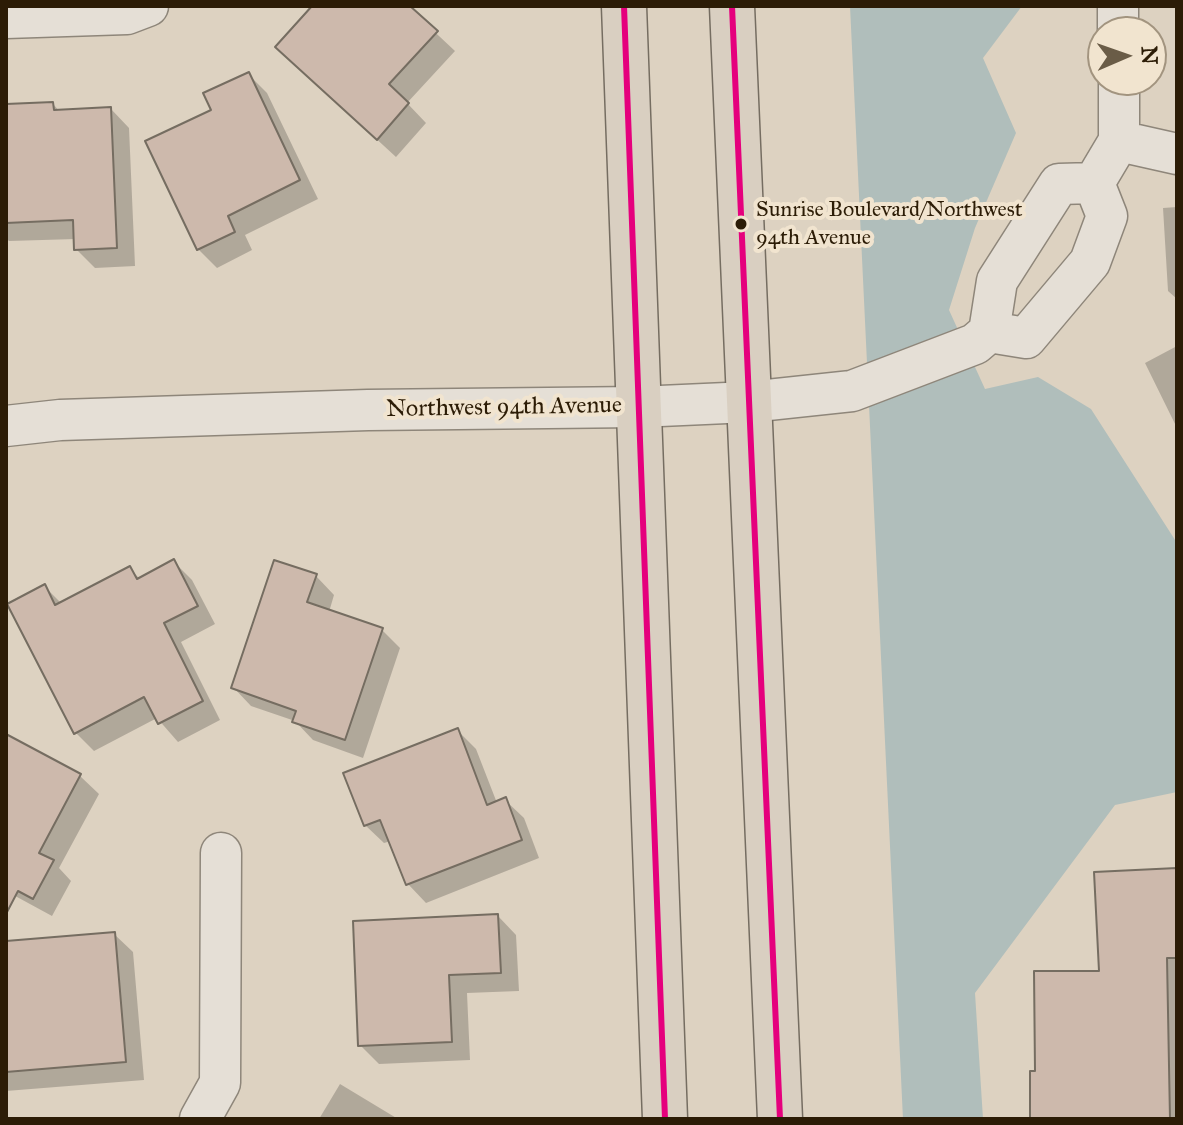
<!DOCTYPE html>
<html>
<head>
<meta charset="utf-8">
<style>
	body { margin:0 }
	#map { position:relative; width:1183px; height:1125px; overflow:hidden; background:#ddd2c1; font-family:"IM FELL Great Primer",serif }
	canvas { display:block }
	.frame { position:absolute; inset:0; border:8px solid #2c1c06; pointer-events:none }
	.north { position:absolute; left:1087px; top:16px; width:80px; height:80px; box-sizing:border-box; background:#f1e4cf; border:2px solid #a2947f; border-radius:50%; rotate:88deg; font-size:22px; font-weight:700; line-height:32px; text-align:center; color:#2c1c06 }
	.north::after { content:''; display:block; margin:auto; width:28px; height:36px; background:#6a5c47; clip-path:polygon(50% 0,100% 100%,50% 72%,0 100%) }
</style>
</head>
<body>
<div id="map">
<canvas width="1183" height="1125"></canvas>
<div class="frame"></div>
<div class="north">N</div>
</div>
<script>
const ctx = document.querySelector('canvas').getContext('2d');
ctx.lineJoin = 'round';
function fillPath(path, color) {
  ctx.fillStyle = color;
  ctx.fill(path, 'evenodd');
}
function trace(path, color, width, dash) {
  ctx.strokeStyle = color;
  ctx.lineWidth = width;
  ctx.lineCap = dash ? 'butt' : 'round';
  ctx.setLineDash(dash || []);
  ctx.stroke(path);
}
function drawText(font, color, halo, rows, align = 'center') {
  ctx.font = font + ' "IM FELL Great Primer",serif';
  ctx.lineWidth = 8;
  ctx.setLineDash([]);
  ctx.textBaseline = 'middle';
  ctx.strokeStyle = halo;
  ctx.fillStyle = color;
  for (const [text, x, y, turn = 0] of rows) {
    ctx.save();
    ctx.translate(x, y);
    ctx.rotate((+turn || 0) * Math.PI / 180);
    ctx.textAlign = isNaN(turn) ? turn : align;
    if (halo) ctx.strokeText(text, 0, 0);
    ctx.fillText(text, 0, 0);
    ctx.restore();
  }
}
const water = new Path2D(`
	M 850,6 L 1022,6 L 983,58 L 1016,133 L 975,228 L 949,310 L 985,389 L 1038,377 L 1091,409 L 1177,543 L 1177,792 L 1115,805 L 975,993 L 983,1119 L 903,1119 Z`);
const shadow = new Path2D(`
	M 315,6 L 407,6 L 455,51 L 407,103 L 426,123 L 396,157 L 296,65 Z
	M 248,74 L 267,93 L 318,199 L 245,235 L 252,250 L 217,268 L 198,249 L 214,111 Z
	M 53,104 L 60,112 L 111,109 L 129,128 L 135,266 L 95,268 L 76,249 L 76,239 L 9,241 L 6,238 L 6,106 Z
	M 1177,207 L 1177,299 L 1168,291 L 1163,208 Z
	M 1177,346 L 1177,428 L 1145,363 Z
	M 174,562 L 192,580 L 215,624 L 181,642 L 220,720 L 178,742 L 157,718 L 94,751 L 76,733 L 45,587 L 62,604 L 130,569 L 140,579 Z
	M 316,576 L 334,595 L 329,612 L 382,630 L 400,648 L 363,758 L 313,740 L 295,721 L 251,706 L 233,687 Z
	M 457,730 L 476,749 L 497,803 L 505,800 L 524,818 L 539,858 L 426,903 L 408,884 L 391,841 L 384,843 L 365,825 Z
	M 6,736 L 80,776 L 99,794 L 59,868 L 71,881 L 52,916 L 6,891 Z
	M 1177,870 L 1177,1119 L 1033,1119 L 1037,1073 L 1101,973 Z
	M 498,916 L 516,935 L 519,991 L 467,993 L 470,1060 L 379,1064 L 360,1045 Z
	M 114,934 L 133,952 L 144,1080 L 6,1091 L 6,943 Z
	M 340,1084 L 398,1119 L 319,1119 Z`);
const building = new Path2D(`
	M 312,6 L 410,6 L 438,31 L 389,84 L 409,103 L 377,140 L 275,47 Z
	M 249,72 L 300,180 L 228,216 L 235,232 L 197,250 L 145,141 L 211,110 L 203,93 Z
	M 53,102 L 54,110 L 111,107 L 117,248 L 74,250 L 73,220 L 6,223 L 6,104 Z
	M 174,559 L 198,606 L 164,623 L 203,701 L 158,724 L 144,697 L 74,734 L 7,604 L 45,584 L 55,605 L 130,566 L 137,579 Z
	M 274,560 L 317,574 L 307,602 L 383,628 L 345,740 L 292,722 L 296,711 L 231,688 Z
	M 458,728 L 487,805 L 506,797 L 522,840 L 406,885 L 380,820 L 364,826 L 343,773 Z
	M 6,734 L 81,774 L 39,853 L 54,860 L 33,899 L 18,891 L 6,914 Z
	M 1177,868 L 1177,958 L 1167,958 L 1170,1119 L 1030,1119 L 1030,1071 L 1035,1071 L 1034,971 L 1099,971 L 1094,872 Z
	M 498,914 L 501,973 L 449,975 L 452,1042 L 358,1046 L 353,921 Z
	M 115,932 L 126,1062 L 6,1072 L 6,941 Z`);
const minor = new Path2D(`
	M 1118,6 L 1118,32
	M 6,18 L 127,14 L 148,6
	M 1119,80 L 1119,141
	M 1094,183 L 1119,141 L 1177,154
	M 989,332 L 1026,338 L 1090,262 L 1107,216 L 1094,183
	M 6,426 L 60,420 L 368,410 L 638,407 L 749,402 L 852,391 L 975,344 L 989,332 L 997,281 L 1059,184 L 1094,183
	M 200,1119 L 220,1083 L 221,853`);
const trunk = new Path2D(`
	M 624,6 L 665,1119
	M 732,6 L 780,1119`);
const bus1 = new Path2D(`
	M 624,6 L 665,1119
	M 732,6 L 780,1119`);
const markers = [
	[741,224,7,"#2c1c06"]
];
const busNames = [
	["Sunrise Boulevard/Northwest",756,211],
	["94th Avenue",756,239]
];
const streetNames = [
	["Northwest 94th Avenue",504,408,-1]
];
fillPath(water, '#b0bebb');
fillPath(shadow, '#0003');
fillPath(building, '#cdb9ac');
trace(building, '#756d61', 2);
trace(minor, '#8e867a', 43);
trace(trunk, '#756d61', 47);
trace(minor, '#e5dfd6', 40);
trace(trunk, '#d9cfc1', 44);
trace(bus1, '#e5007d', 6);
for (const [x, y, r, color] of markers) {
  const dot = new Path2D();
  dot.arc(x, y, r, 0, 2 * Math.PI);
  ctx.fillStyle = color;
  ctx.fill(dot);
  trace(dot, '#f1e4cf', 3);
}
drawText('22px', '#2c1c06', '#f1e4cf', busNames, 'left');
drawText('24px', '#2c1c06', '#f1e4cf', streetNames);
</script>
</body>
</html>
